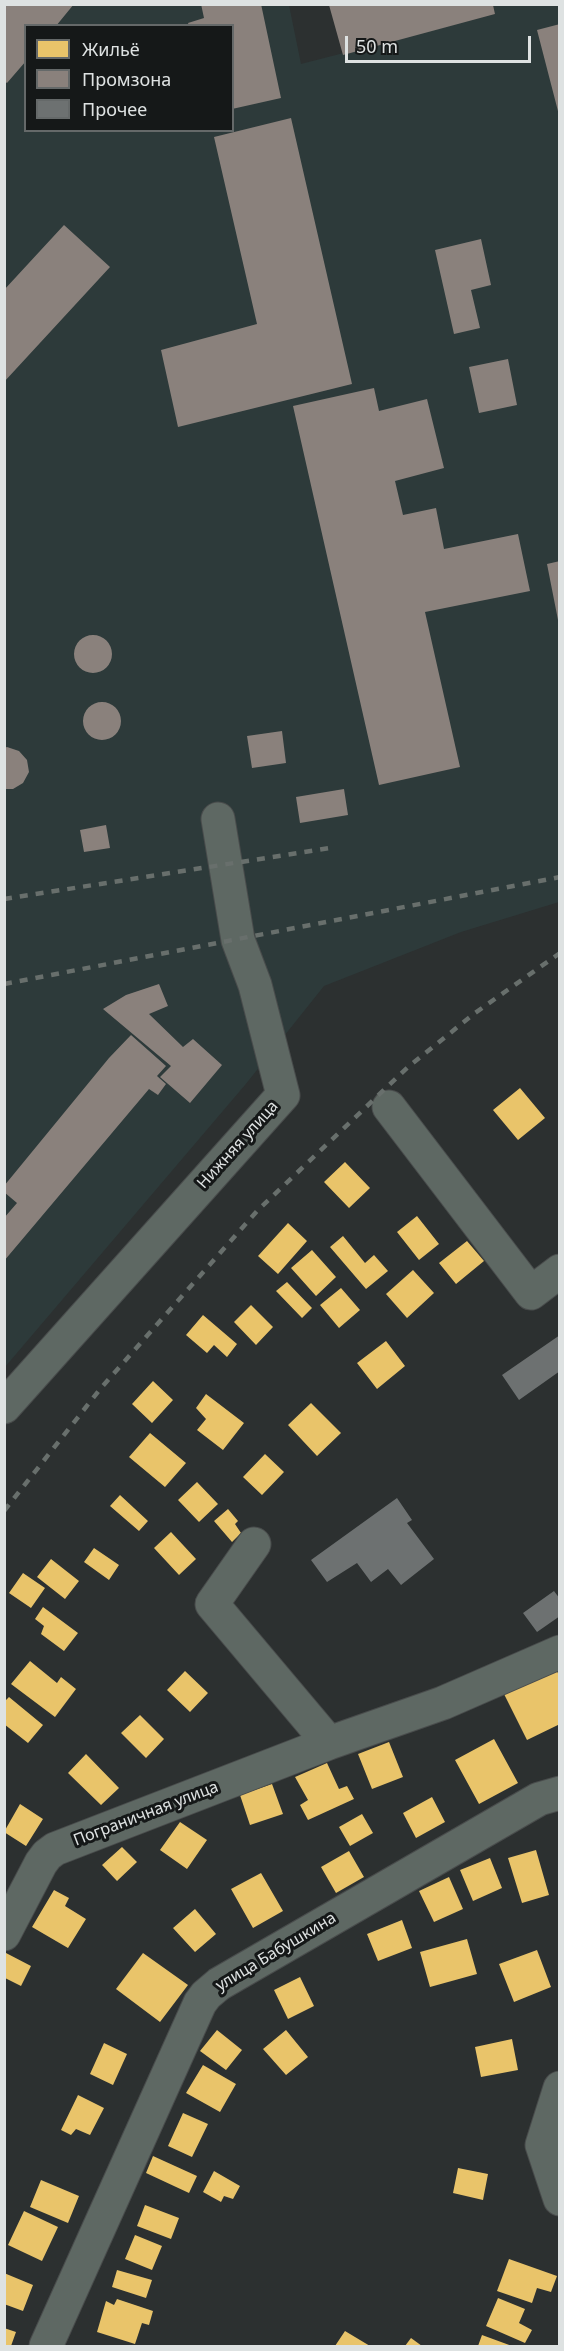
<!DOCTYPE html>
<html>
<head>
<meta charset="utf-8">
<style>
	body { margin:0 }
	#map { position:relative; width:564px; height:2351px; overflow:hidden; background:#2c3030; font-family:"Noto Sans",sans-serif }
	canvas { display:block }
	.frame { position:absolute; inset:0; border:6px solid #dee2e2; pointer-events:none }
	.legend { position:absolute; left:24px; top:24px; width:210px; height:108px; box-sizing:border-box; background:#151818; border:2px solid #656969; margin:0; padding:8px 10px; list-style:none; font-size:18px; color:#dee2e2 }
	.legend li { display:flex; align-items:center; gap:12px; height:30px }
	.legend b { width:30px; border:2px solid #656969 }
	.scale { position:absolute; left:345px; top:36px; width:186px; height:27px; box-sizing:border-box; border:3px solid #dee2e2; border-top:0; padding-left:8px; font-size:18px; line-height:21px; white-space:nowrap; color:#dee2e2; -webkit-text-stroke:4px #151818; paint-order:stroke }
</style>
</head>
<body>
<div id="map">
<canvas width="564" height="2351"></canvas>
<div class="frame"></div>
<ul class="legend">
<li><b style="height:16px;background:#e9c46a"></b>Жильё</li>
<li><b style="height:16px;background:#8a817c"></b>Промзона</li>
<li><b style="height:16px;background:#6d7171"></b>Прочее</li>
</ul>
<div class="scale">50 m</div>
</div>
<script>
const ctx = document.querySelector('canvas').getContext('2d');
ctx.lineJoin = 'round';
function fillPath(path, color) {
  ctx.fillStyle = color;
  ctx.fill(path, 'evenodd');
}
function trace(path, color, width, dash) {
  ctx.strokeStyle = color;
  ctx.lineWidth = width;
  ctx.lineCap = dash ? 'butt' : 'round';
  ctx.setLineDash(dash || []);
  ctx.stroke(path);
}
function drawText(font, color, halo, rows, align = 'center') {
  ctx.font = font + ' "Noto Sans",sans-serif';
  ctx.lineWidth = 6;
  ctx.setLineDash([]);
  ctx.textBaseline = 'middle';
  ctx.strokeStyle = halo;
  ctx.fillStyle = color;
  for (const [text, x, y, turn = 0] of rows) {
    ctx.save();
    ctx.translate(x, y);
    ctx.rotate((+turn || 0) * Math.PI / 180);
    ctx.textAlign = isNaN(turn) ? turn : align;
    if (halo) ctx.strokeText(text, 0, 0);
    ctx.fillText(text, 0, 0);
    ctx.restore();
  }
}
const built = new Path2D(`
	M 5,5 L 289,5 L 301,64 L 495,14 L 493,5 L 559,5 L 559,902 L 461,932 L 324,986 L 245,1085 L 5,1367 ZM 26,26 L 232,26 L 232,130 L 26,130 Z`);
const homes = new Path2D(`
	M 520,1088 L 545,1118 L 518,1140 L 493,1110 Z
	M 345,1162 L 370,1188 L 349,1208 L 324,1182 Z
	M 417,1216 L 439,1244 L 419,1260 L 397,1232 Z
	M 288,1223 L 307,1241 L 278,1274 L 258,1256 Z
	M 343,1236 L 365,1263 L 374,1255 L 388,1271 L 366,1289 L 330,1247 Z
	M 467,1241 L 484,1261 L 456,1284 L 439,1263 Z
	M 312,1250 L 336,1277 L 316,1296 L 291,1268 Z
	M 413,1270 L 434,1293 L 407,1318 L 386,1294 Z
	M 287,1282 L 312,1308 L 302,1318 L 276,1291 Z
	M 341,1288 L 360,1310 L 339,1328 L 320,1305 Z
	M 251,1305 L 273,1327 L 256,1345 L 234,1322 Z
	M 203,1315 L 237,1344 L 227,1357 L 214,1345 L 207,1353 L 186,1335 Z
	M 386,1341 L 405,1366 L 377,1389 L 357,1363 Z
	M 153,1381 L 173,1400 L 152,1423 L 132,1404 Z
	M 206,1394 L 244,1423 L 223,1450 L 197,1430 L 206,1419 L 196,1408 Z
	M 311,1403 L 341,1433 L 317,1456 L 288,1425 Z
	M 150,1433 L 186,1463 L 165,1487 L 129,1457 Z
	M 265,1454 L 284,1472 L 262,1495 L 243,1477 Z
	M 197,1482 L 218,1504 L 199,1522 L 178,1500 Z
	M 120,1495 L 148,1521 L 139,1531 L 110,1506 Z
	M 228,1509 L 238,1521 L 235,1524 L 241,1533 L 232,1542 L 214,1521 Z
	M 171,1532 L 196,1559 L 179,1575 L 154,1548 Z
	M 94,1548 L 119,1565 L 109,1580 L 84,1562 Z
	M 51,1559 L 79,1581 L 65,1599 L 37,1577 Z
	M 23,1573 L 45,1588 L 31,1608 L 9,1593 Z
	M 43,1607 L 78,1633 L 64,1651 L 41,1634 L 44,1626 L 35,1619 Z
	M 30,1661 L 57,1683 L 61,1677 L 76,1689 L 55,1717 L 11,1684 Z
	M 185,1671 L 208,1693 L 190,1712 L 167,1690 Z
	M 557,1671 L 560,1678 L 560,1724 L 527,1740 L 503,1692 Z
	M 9,1697 L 43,1725 L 28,1743 L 4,1724 L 4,1702 Z
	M 140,1715 L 164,1739 L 146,1758 L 121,1733 Z
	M 494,1739 L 518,1783 L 479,1804 L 455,1760 Z
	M 389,1742 L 403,1777 L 372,1789 L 358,1754 Z
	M 86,1754 L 119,1788 L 101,1805 L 68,1773 Z
	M 327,1763 L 339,1789 L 347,1786 L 354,1799 L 308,1820 L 300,1805 L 308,1800 L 295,1777 Z
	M 272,1784 L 283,1814 L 250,1825 L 240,1795 Z
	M 432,1797 L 445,1822 L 416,1838 L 403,1813 Z
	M 20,1804 L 43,1819 L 26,1846 L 4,1832 Z
	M 362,1814 L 373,1833 L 350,1846 L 339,1827 Z
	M 180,1822 L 207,1840 L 187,1869 L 160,1850 Z
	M 122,1847 L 137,1862 L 117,1881 L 102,1865 Z
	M 536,1850 L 549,1895 L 522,1903 L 508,1858 Z
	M 349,1851 L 364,1877 L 336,1893 L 321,1867 Z
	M 490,1858 L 502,1888 L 473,1901 L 460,1870 Z
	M 261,1873 L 283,1911 L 253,1928 L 231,1889 Z
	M 449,1877 L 463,1909 L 434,1922 L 419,1891 Z
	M 54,1890 L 69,1898 L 65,1906 L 86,1919 L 68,1948 L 32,1927 Z
	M 195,1909 L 216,1934 L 195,1952 L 173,1928 Z
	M 402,1920 L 412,1948 L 378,1961 L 367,1934 Z
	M 467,1939 L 477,1974 L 430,1987 L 420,1952 Z
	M 537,1950 L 551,1987 L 514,2002 L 499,1964 Z
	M 6,1953 L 31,1966 L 21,1986 L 5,1978 Z
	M 143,1953 L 188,1985 L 160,2022 L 116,1989 Z
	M 300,1977 L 314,2006 L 288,2019 L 274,1990 Z
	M 217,2030 L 242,2050 L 226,2070 L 200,2051 Z
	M 286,2030 L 308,2057 L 286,2075 L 263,2049 Z
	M 512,2039 L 518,2070 L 481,2077 L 475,2047 Z
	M 104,2043 L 127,2054 L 113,2085 L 90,2074 Z
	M 203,2065 L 236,2084 L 220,2112 L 186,2093 Z
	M 78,2095 L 104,2108 L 90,2135 L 76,2129 L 71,2135 L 61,2130 Z
	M 183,2113 L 208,2124 L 192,2157 L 168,2146 Z
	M 153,2156 L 197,2176 L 189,2193 L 146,2173 Z
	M 458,2168 L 488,2174 L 483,2200 L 453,2193 Z
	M 214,2171 L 240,2186 L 233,2199 L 224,2196 L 221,2202 L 203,2192 Z
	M 41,2180 L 79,2196 L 68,2223 L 30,2207 Z
	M 145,2205 L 179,2218 L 171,2239 L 137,2226 Z
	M 24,2211 L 58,2227 L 42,2261 L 8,2245 Z
	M 135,2235 L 162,2246 L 152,2270 L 125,2259 Z
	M 509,2259 L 557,2276 L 551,2292 L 537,2288 L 532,2303 L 497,2291 Z
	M 117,2270 L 152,2280 L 146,2298 L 112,2287 Z
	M 4,2273 L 33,2285 L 23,2311 L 4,2304 Z
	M 498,2298 L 525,2309 L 519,2323 L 532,2330 L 525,2343 L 486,2326 Z
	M 117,2299 L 153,2311 L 149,2325 L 142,2323 L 135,2344 L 97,2332 L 106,2301 L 114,2305 Z
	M 4,2328 L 16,2332 L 11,2346 L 4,2346 Z
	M 345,2331 L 370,2346 L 335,2346 Z
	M 482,2335 L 512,2346 L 478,2346 Z
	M 411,2338 L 422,2346 L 405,2346 Z`);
const industry = new Path2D(`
	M 4,4 L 74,4 L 56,26 L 26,26 L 26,61 L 7,83 L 4,81 Z
	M 201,4 L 261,4 L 281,98 L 232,109 L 232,26 L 189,26 L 188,23 L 204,18 Z
	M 329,5 L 493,5 L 495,14 L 343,55 Z
	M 560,24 L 560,115 L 559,115 L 537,30 Z
	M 291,118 L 352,384 L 178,427 L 161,350 L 257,324 L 214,137 Z
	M 64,225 L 110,267 L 4,382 L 4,290 Z
	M 481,239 L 491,285 L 471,290 L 480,328 L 454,334 L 435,250 Z
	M 508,359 L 517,405 L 479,413 L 469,367 Z
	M 374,388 L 379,411 L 427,399 L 444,468 L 395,481 L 403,515 L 436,508 L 444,549 L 518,534 L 530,591 L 425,612 L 460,767 L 379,785 L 293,406 Z
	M 560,561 L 560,620 L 558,620 L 547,564 Z
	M74 654a19 19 0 1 1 38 0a19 19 0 1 1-38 0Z
	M83 721a19 19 0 1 1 38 0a19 19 0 1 1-38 0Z
	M 282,731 L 286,763 L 252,768 L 247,736 Z
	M 7,747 L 19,751 L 27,760 L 29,772 L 23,783 L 13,789 L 4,789 L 4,748 Z
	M 344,789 L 348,815 L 300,823 L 296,797 Z
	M 106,825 L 110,848 L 84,852 L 80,830 Z
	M 159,984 L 168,1006 L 149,1014 L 183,1047 L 193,1039 L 222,1065 L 190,1103 L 160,1077 L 171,1066 L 103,1009 L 126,995 Z
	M 131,1035 L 166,1066 L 157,1076 L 166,1084 L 158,1095 L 149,1089 L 4,1261 L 4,1218 L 17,1203 L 4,1192 L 4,1186 L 109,1058 Z`);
const building = new Path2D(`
	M 560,1335 L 560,1371 L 519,1400 L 502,1375 Z
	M 397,1498 L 412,1520 L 407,1523 L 434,1559 L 401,1585 L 388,1569 L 371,1582 L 357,1563 L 327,1582 L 311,1560 Z
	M 554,1591 L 560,1599 L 560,1616 L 537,1632 L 523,1613 Z`);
const minor = new Path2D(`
	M 389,1107 L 531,1293 L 560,1271
	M 4,1407 L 283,1095 L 255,985 L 238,940 L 218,819
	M 254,1544 L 212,1604 L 329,1743
	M 4,1934 L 41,1863 L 47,1855 L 55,1849 L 329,1743 L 443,1703 L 560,1652
	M 560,2088 L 542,2145 L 560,2199
	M 46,2346 L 200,2003 L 206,1995 L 219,1984 L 539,1799 L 560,1793`);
const rail = new Path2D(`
	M 4,899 L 330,848
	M 4,984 L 560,877
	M 4,1511 L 101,1388 L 257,1211 L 408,1067 L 475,1013 L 560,953`);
const streetNames = [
	["Нижняя улица",238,1145,-48],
	["Пограничная улица",146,1814,-21],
	["улица Бабушкина",276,1952,-31]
];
fillPath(built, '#2d3a3a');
fillPath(homes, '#e9c46a');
fillPath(industry, '#8a817c');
fillPath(building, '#6d7171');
trace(minor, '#494c4c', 35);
trace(minor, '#5e6863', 33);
trace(rail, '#686f6c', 4.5, [8, 8]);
drawText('16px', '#dee2e2', '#151818', streetNames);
</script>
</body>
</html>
